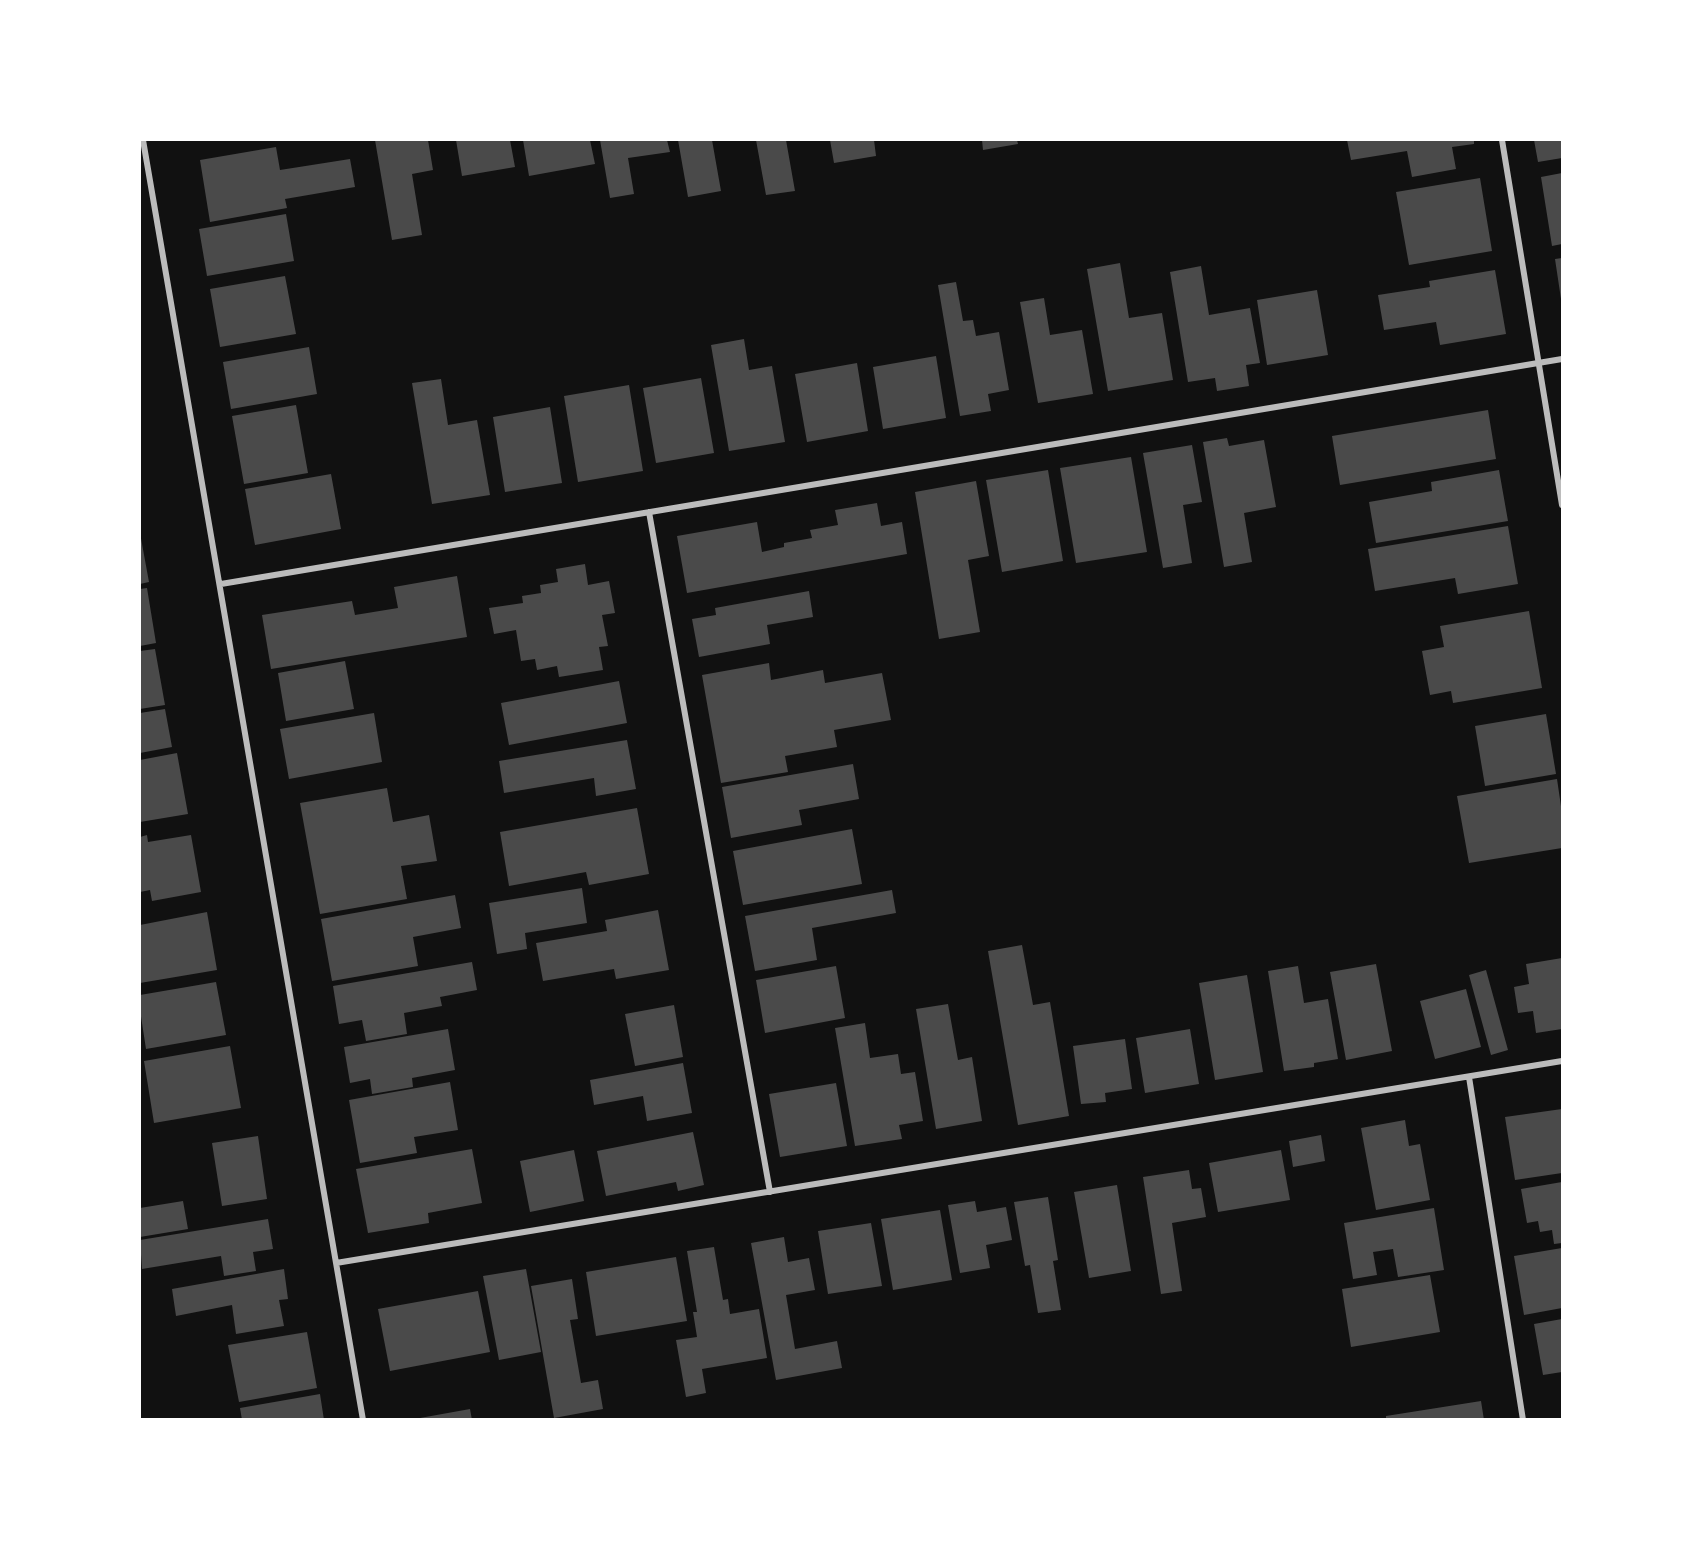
<!DOCTYPE html>
<html>
<head>
<meta charset="utf-8">
<style>
	body { margin:0 }
	#map { position:relative; width:1702px; height:1559px; overflow:hidden; background:#111; font-family:"Work Sans",sans-serif }
	canvas { display:block }
	.frame { position:absolute; inset:0; border:141px solid #fff; pointer-events:none }
</style>
</head>
<body>
<div id="map">
<canvas width="1702" height="1559"></canvas>
<div class="frame"></div>
</div>
<script>
const ctx = document.querySelector('canvas').getContext('2d');
ctx.lineJoin = 'round';
function fillPath(path, color) {
  ctx.fillStyle = color;
  ctx.fill(path, 'evenodd');
}
function trace(path, color, width, dash) {
  ctx.strokeStyle = color;
  ctx.lineWidth = width;
  ctx.lineCap = dash ? 'butt' : 'round';
  ctx.setLineDash(dash || []);
  ctx.stroke(path);
}
const building = new Path2D(`
	M 375,140 L 428,140 L 433,170 L 412,174 L 422,235 L 392,240 Z
	M 456,140 L 510,140 L 515,167 L 462,176 Z
	M 523,140 L 590,140 L 595,164 L 529,176 Z
	M 600,140 L 667,140 L 670,152 L 628,158 L 634,194 L 610,198 Z
	M 678,140 L 712,140 L 721,191 L 688,197 Z
	M 756,140 L 786,140 L 795,191 L 766,195 Z
	M 830,140 L 874,140 L 876,156 L 834,163 Z
	M 982,140 L 1017,140 L 1018,144 L 983,150 Z
	M 1347,140 L 1474,140 L 1474,144 L 1452,147 L 1456,169 L 1412,177 L 1407,151 L 1351,160 Z
	M 1534,140 L 1562,140 L 1562,158 L 1538,162 Z
	M 276,147 L 280,170 L 350,159 L 355,187 L 285,199 L 287,208 L 210,222 L 200,160 Z
	M 1562,173 L 1562,244 L 1552,246 L 1541,177 Z
	M 1480,178 L 1492,251 L 1409,265 L 1396,192 Z
	M 286,214 L 294,261 L 207,276 L 199,229 Z
	M 1562,258 L 1562,299 L 1561,299 L 1555,259 Z
	M 1120,263 L 1129,318 L 1162,313 L 1173,380 L 1108,391 L 1087,269 Z
	M 1201,266 L 1209,315 L 1250,308 L 1260,363 L 1246,365 L 1249,386 L 1217,391 L 1215,378 L 1188,382 L 1170,272 Z
	M 1495,270 L 1506,334 L 1440,345 L 1436,322 L 1384,330 L 1378,295 L 1430,287 L 1429,281 Z
	M 285,276 L 296,334 L 220,347 L 210,289 Z
	M 956,282 L 963,321 L 973,320 L 976,336 L 999,332 L 1009,390 L 988,394 L 991,411 L 960,416 L 938,285 Z
	M 1317,290 L 1328,355 L 1267,365 L 1257,300 Z
	M 1044,298 L 1050,335 L 1082,330 L 1093,394 L 1038,403 L 1020,302 Z
	M 744,339 L 749,370 L 772,366 L 785,442 L 729,451 L 711,345 Z
	M 309,347 L 317,394 L 231,409 L 223,362 Z
	M 936,356 L 946,418 L 883,429 L 873,367 Z
	M 857,363 L 868,431 L 807,442 L 795,374 Z
	M 701,378 L 714,453 L 656,463 L 643,388 Z
	M 441,379 L 448,425 L 477,420 L 490,495 L 432,504 L 412,383 Z
	M 629,385 L 643,471 L 578,482 L 564,396 Z
	M 296,405 L 308,473 L 244,484 L 232,416 Z
	M 550,407 L 562,483 L 505,492 L 493,417 Z
	M 1488,410 L 1496,459 L 1340,485 L 1332,436 Z
	M 1227,438 L 1229,446 L 1264,440 L 1276,507 L 1244,513 L 1252,562 L 1224,567 L 1203,442 Z
	M 1192,445 L 1202,502 L 1183,505 L 1192,563 L 1163,568 L 1143,453 Z
	M 1131,457 L 1147,552 L 1076,563 L 1060,468 Z
	M 1048,470 L 1063,561 L 1002,572 L 986,480 Z
	M 1499,470 L 1508,521 L 1376,543 L 1369,502 L 1432,491 L 1431,482 Z
	M 331,474 L 341,529 L 255,545 L 245,489 Z
	M 976,481 L 989,556 L 968,560 L 980,632 L 939,639 L 915,492 Z
	M 877,503 L 881,526 L 902,522 L 907,554 L 687,593 L 677,536 L 757,522 L 762,552 L 784,547 L 784,543 L 812,538 L 810,530 L 838,525 L 835,510 Z
	M 1508,526 L 1518,584 L 1458,594 L 1455,578 L 1375,591 L 1368,549 Z
	M 140,533 L 149,582 L 140,584 Z
	M 585,564 L 588,585 L 609,581 L 615,613 L 602,615 L 608,646 L 599,647 L 603,670 L 559,677 L 557,666 L 537,670 L 535,659 L 521,661 L 516,630 L 494,634 L 489,608 L 523,603 L 522,596 L 541,593 L 540,585 L 558,582 L 556,569 Z
	M 457,576 L 467,637 L 271,669 L 262,615 L 352,601 L 355,615 L 398,608 L 394,587 Z
	M 147,588 L 156,643 L 140,646 L 140,589 Z
	M 809,591 L 813,617 L 767,625 L 770,644 L 699,657 L 692,619 L 716,615 L 715,608 Z
	M 1529,611 L 1542,688 L 1453,703 L 1451,691 L 1430,695 L 1422,651 L 1444,647 L 1440,626 Z
	M 155,649 L 165,705 L 140,709 L 140,651 Z
	M 345,661 L 354,709 L 286,721 L 278,673 Z
	M 769,663 L 771,680 L 823,670 L 825,683 L 882,673 L 891,720 L 834,730 L 837,747 L 785,756 L 788,772 L 721,783 L 702,675 Z
	M 619,681 L 627,723 L 509,745 L 501,703 Z
	M 165,709 L 172,747 L 140,753 L 140,713 Z
	M 374,713 L 382,762 L 289,779 L 280,729 Z
	M 1546,714 L 1556,774 L 1485,786 L 1475,726 Z
	M 627,740 L 636,789 L 596,796 L 594,778 L 504,793 L 499,761 Z
	M 177,753 L 188,814 L 140,822 L 140,760 Z
	M 853,764 L 859,799 L 799,810 L 802,825 L 731,838 L 722,787 Z
	M 1557,779 L 1562,813 L 1562,848 L 1469,863 L 1457,796 Z
	M 387,788 L 393,822 L 429,815 L 437,861 L 401,866 L 407,899 L 320,914 L 300,803 Z
	M 637,808 L 649,874 L 589,885 L 586,872 L 509,886 L 500,832 Z
	M 852,829 L 862,884 L 743,905 L 733,851 Z
	M 147,835 L 148,842 L 191,835 L 201,892 L 152,901 L 150,890 L 140,892 L 140,837 Z
	M 582,888 L 587,923 L 525,933 L 527,949 L 497,954 L 489,903 Z
	M 892,890 L 896,913 L 812,928 L 817,960 L 755,971 L 745,916 Z
	M 455,895 L 461,928 L 413,937 L 418,966 L 332,981 L 321,919 Z
	M 658,910 L 669,970 L 616,979 L 614,969 L 543,981 L 536,943 L 607,931 L 605,920 Z
	M 207,912 L 217,970 L 140,983 L 140,925 Z
	M 1022,945 L 1033,1005 L 1050,1002 L 1069,1116 L 1018,1125 L 988,951 Z
	M 1562,958 L 1562,1029 L 1536,1033 L 1533,1011 L 1518,1013 L 1514,987 L 1529,984 L 1526,964 Z
	M 472,962 L 477,990 L 440,997 L 442,1006 L 404,1013 L 407,1034 L 366,1041 L 362,1020 L 339,1024 L 333,986 Z
	M 1376,964 L 1392,1051 L 1346,1060 L 1330,972 Z
	M 836,966 L 845,1018 L 765,1033 L 756,980 Z
	M 1298,966 L 1304,1003 L 1328,999 L 1338,1059 L 1314,1063 L 1314,1067 L 1284,1071 L 1268,971 Z
	M 1486,970 L 1508,1050 L 1491,1055 L 1469,975 Z
	M 1247,975 L 1263,1072 L 1215,1080 L 1199,983 Z
	M 216,982 L 226,1035 L 146,1049 L 140,1010 L 140,995 Z
	M 1466,989 L 1481,1047 L 1435,1059 L 1420,1001 Z
	M 948,1004 L 958,1060 L 972,1057 L 982,1121 L 936,1129 L 916,1009 Z
	M 674,1005 L 683,1057 L 635,1066 L 625,1014 Z
	M 865,1023 L 870,1058 L 898,1054 L 901,1074 L 915,1072 L 923,1121 L 899,1125 L 902,1139 L 855,1146 L 835,1028 Z
	M 448,1029 L 455,1070 L 412,1078 L 413,1087 L 372,1094 L 370,1079 L 350,1083 L 344,1047 Z
	M 1190,1029 L 1199,1084 L 1145,1093 L 1136,1038 Z
	M 1125,1039 L 1132,1089 L 1105,1093 L 1106,1102 L 1081,1104 L 1073,1046 Z
	M 230,1046 L 241,1108 L 154,1123 L 144,1061 Z
	M 683,1063 L 692,1113 L 647,1121 L 643,1096 L 594,1105 L 590,1080 Z
	M 450,1082 L 458,1130 L 414,1137 L 417,1153 L 360,1163 L 349,1100 Z
	M 836,1083 L 847,1146 L 780,1157 L 769,1094 Z
	M 1562,1109 L 1562,1173 L 1515,1180 L 1505,1117 Z
	M 1405,1120 L 1409,1146 L 1420,1144 L 1430,1200 L 1376,1210 L 1361,1128 Z
	M 693,1132 L 704,1185 L 678,1191 L 676,1182 L 606,1196 L 597,1151 Z
	M 1321,1135 L 1325,1161 L 1293,1167 L 1289,1141 Z
	M 258,1136 L 267,1199 L 222,1206 L 212,1143 Z
	M 472,1149 L 482,1203 L 428,1213 L 429,1223 L 368,1233 L 356,1169 Z
	M 574,1150 L 584,1201 L 530,1212 L 520,1161 Z
	M 1281,1150 L 1290,1200 L 1218,1212 L 1209,1163 Z
	M 1189,1170 L 1192,1189 L 1201,1188 L 1206,1217 L 1172,1223 L 1182,1291 L 1161,1294 L 1143,1177 Z
	M 1562,1182 L 1562,1243 L 1554,1244 L 1552,1230 L 1540,1232 L 1538,1221 L 1527,1223 L 1521,1189 Z
	M 1117,1185 L 1131,1271 L 1089,1278 L 1074,1192 Z
	M 1048,1197 L 1058,1260 L 1053,1261 L 1061,1310 L 1038,1313 L 1030,1265 L 1025,1266 L 1014,1202 Z
	M 183,1201 L 188,1229 L 140,1237 L 140,1208 Z
	M 975,1201 L 977,1212 L 1006,1207 L 1012,1240 L 986,1245 L 990,1268 L 960,1273 L 948,1205 Z
	M 1434,1208 L 1444,1270 L 1398,1277 L 1393,1249 L 1373,1252 L 1377,1275 L 1353,1279 L 1344,1223 Z
	M 940,1210 L 952,1280 L 893,1290 L 881,1219 Z
	M 268,1219 L 273,1249 L 253,1252 L 256,1271 L 224,1276 L 221,1256 L 142,1269 L 140,1240 Z
	M 871,1223 L 882,1286 L 828,1294 L 818,1231 Z
	M 784,1237 L 788,1262 L 809,1258 L 815,1290 L 786,1295 L 795,1349 L 837,1341 L 842,1368 L 776,1380 L 751,1243 Z
	M 714,1247 L 723,1300 L 728,1299 L 730,1314 L 759,1309 L 767,1358 L 702,1369 L 706,1393 L 686,1397 L 676,1340 L 697,1337 L 693,1312 L 697,1312 L 687,1251 Z
	M 1562,1248 L 1562,1308 L 1524,1315 L 1514,1256 Z
	M 676,1257 L 687,1321 L 596,1336 L 586,1272 Z
	M 284,1269 L 288,1299 L 279,1300 L 284,1326 L 236,1334 L 232,1305 L 176,1316 L 172,1289 Z
	M 526,1269 L 541,1352 L 499,1360 L 483,1276 Z
	M 1430,1275 L 1440,1332 L 1351,1347 L 1342,1289 Z
	M 572,1279 L 578,1319 L 570,1320 L 581,1383 L 598,1380 L 603,1409 L 554,1418 L 531,1286 Z
	M 478,1291 L 490,1352 L 390,1371 L 378,1309 Z
	M 1562,1319 L 1562,1372 L 1543,1375 L 1534,1324 Z
	M 307,1332 L 317,1388 L 239,1402 L 228,1345 Z
	M 320,1394 L 324,1420 L 242,1420 L 240,1408 Z
	M 1481,1401 L 1484,1420 L 1386,1420 L 1386,1416 Z
	M 470,1409 L 472,1420 L 420,1420 L 420,1418 Z`);
const minor = new Path2D(`
	M 143,140 L 363,1420
	M 1502,140 L 1562,505
	M 649,512 L 770,1192
	M 221,584 L 1562,359
	M 1469,1077 L 1523,1420
	M 336,1263 L 1562,1061`);
fillPath(building, '#4a4a4a');
trace(minor, '#bcbcbc', 6);
</script>
</body>
</html>
